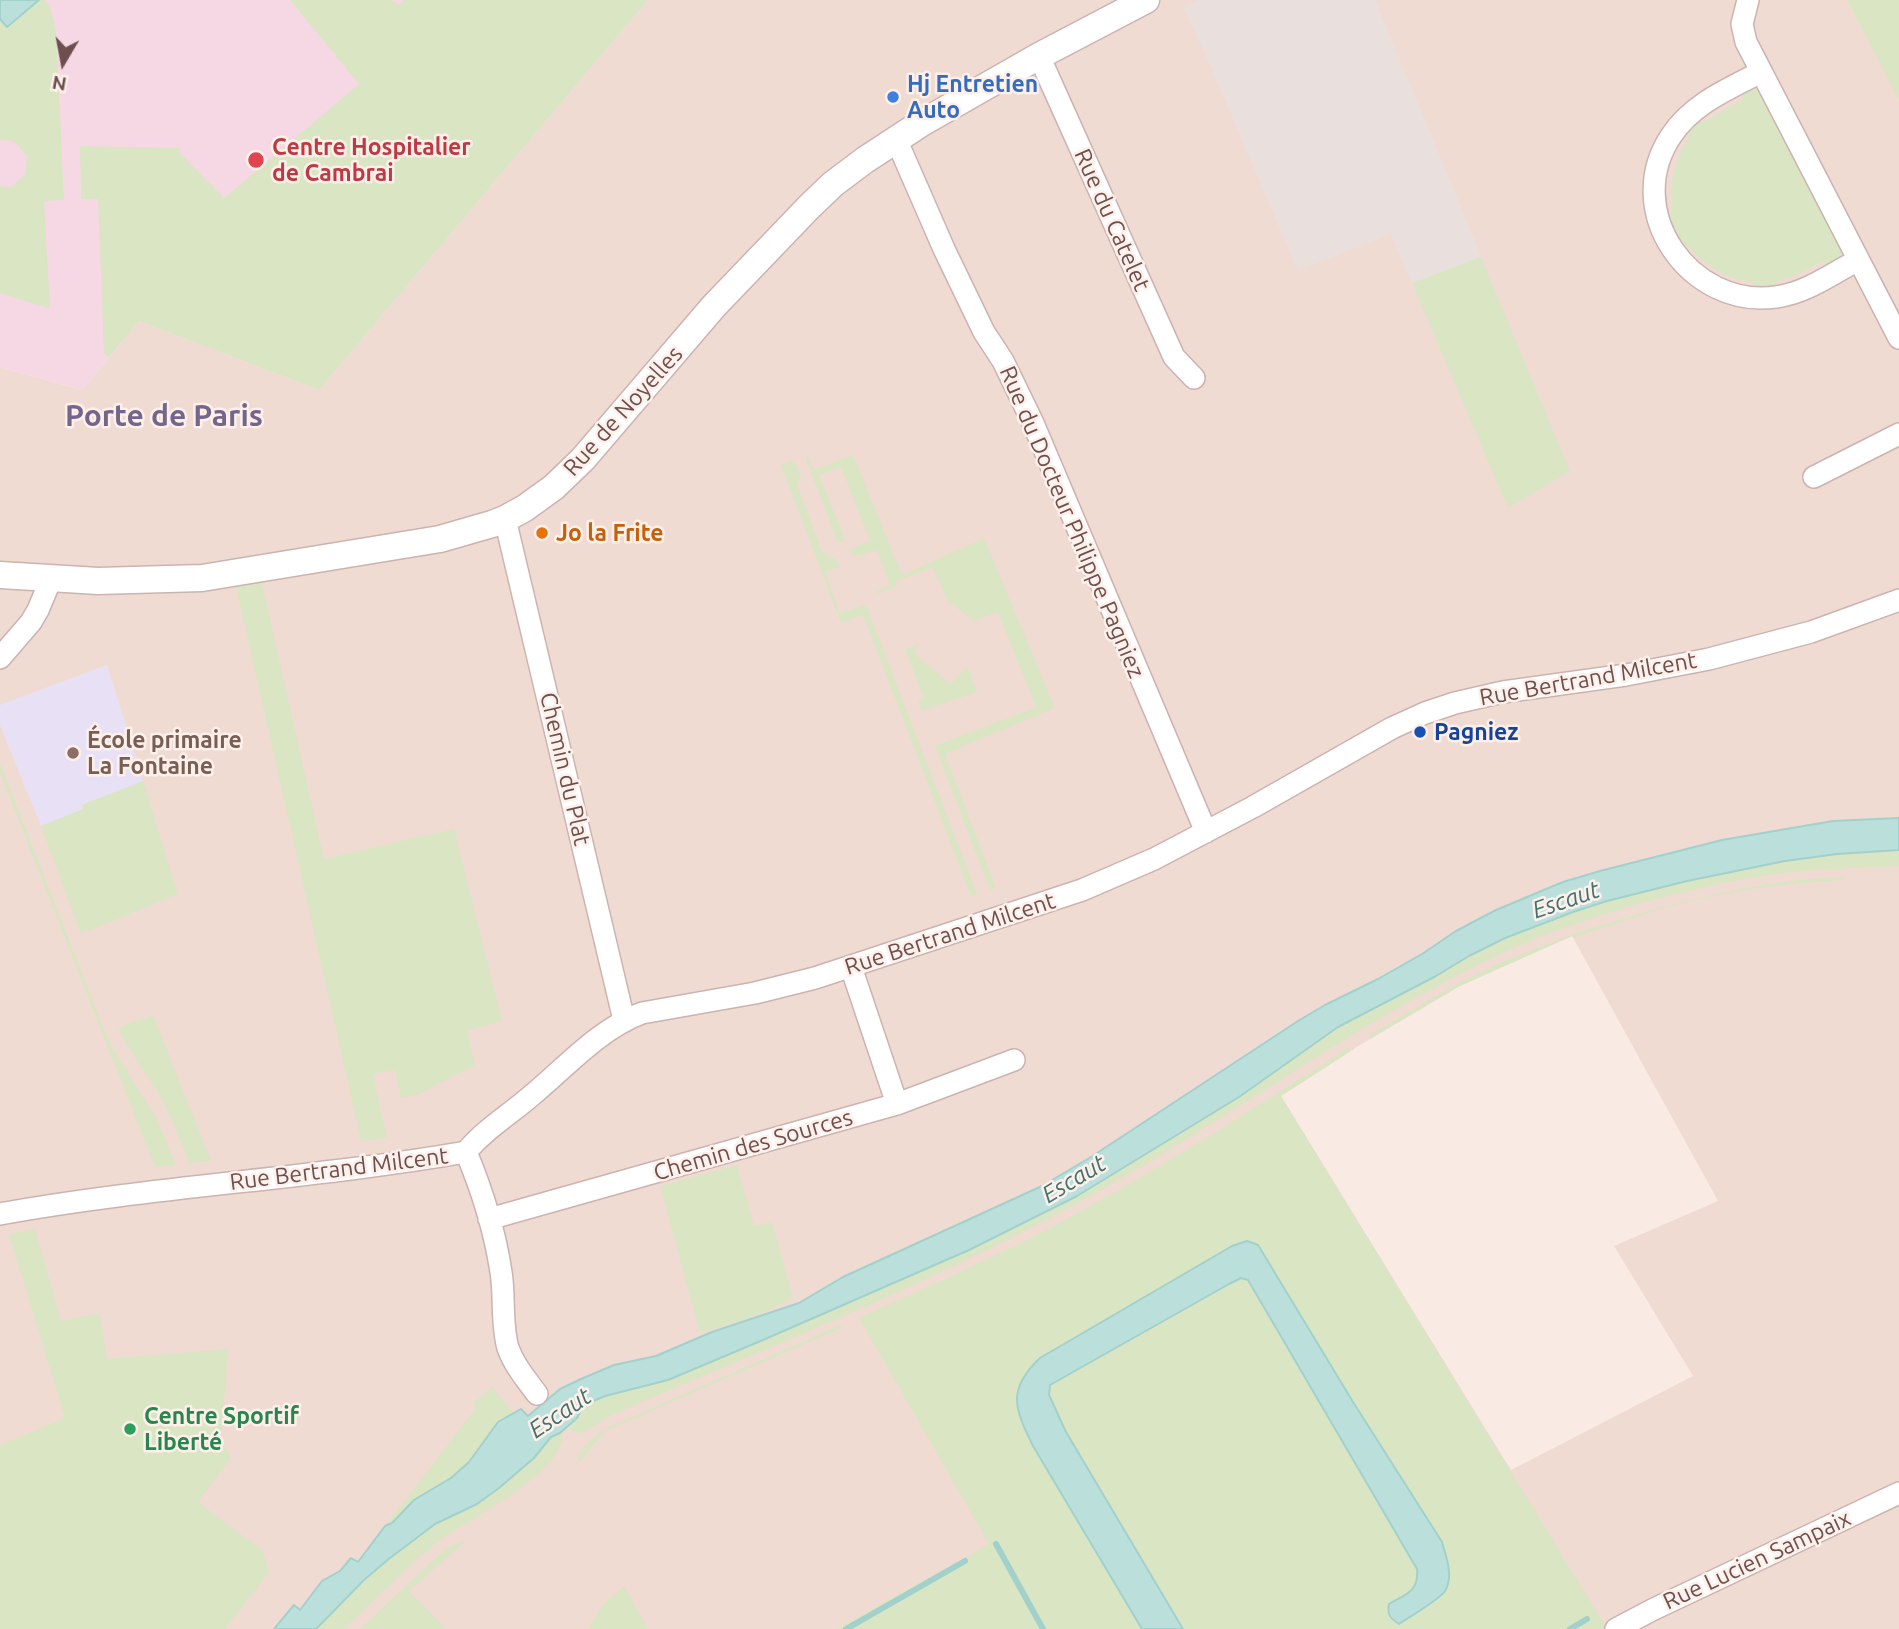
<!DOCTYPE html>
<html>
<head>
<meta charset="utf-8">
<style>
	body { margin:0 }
	#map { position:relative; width:1899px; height:1629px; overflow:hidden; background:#f9ebe4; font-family:Ubuntu,sans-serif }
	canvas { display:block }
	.north { position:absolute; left:28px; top:28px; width:70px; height:70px; -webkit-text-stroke:5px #fdf0ea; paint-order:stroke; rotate:190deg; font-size:19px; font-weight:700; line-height:28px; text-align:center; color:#6f4f4d }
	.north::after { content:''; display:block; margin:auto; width:24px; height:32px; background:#6f4f4d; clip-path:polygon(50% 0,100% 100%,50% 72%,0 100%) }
</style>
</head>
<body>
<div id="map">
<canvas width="1899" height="1629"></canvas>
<div class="north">N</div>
</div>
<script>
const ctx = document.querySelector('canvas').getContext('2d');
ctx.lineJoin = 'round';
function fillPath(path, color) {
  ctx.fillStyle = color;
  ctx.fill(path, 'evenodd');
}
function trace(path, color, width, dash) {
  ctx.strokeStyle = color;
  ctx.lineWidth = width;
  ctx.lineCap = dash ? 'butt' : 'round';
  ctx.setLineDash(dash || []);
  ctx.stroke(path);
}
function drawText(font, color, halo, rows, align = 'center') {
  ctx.font = font + ' Ubuntu,sans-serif';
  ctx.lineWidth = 5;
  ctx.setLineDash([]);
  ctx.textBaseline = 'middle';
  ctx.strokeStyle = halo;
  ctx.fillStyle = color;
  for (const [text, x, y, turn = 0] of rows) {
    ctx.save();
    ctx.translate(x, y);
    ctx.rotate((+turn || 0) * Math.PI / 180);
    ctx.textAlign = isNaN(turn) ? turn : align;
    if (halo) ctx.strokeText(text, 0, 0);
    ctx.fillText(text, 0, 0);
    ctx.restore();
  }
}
const residential = new Path2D(`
	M 648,0 L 1899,0 L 1899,1629 L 0,1629 L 0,367 L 82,390 L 139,321 L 319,390 ZM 1572,936 L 1718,1201 L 1614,1246 L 1693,1376 L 1511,1470 L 1281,1096 L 1360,1045 L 1460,986 Z`);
const industrial = new Path2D(`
	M 1199,0 L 1375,0 L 1570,471 L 1508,508 L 1391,234 L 1298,270 L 1198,37 L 1183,7 Z`);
const education = new Path2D(`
	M 107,665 L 143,781 L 82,805 L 83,809 L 41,826 L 0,725 L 0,705 Z`);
const medical = new Path2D(`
	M 0,0 L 648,0 L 319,390 L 139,321 L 82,390 L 0,367 Z`);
const green = new Path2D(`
	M 39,0 L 45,0 L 50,6 L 56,32 L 64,200 L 44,201 L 50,309 L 0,293 L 0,186 L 11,187 L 25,175 L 27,156 L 14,141 L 0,140 L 0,19 L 7,27 Z
	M 290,0 L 391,0 L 399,5 L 403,0 L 648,0 L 319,390 L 139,321 L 109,357 L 104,354 L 98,199 L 81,199 L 80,146 L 179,148 L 180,153 L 224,198 L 359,84 Z
	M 1847,0 L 1899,0 L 1899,100 Z
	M 1753,87 L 1760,89 L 1843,250 L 1841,259 L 1833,265 L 1821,262 L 1797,275 L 1778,281 L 1770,290 L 1763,290 C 1751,278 1742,282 1727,276 C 1712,270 1699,258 1687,245 L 1678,245 L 1667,221 L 1672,211 L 1671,192 L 1673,174 L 1679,155 L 1689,137 L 1688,127 L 1693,121 L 1703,122 L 1743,99 L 1745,89 Z
	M 1481,257 L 1570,471 L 1508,508 L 1412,283 Z
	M 808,455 L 814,470 L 853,455 L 902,575 L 984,538 L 1055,708 L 945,754 L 996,888 L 990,890 L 935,746 L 1036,707 L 998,612 L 974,621 L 947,600 L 933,567 L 895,582 L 896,587 L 877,594 L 876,591 L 890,585 L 877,550 L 862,555 L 853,555 L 849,549 L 870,541 L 841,467 L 819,475 L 845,540 L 838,543 L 806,459 Z
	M 791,461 L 795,463 L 801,477 L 797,485 L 822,552 L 836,559 L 840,567 L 825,572 L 840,613 L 864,605 L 867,607 L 977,894 L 971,896 L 863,615 L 841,623 L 781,465 Z
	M 262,583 L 324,859 L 454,829 L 502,1021 L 467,1031 L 475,1065 L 419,1094 L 401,1098 L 395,1070 L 373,1074 L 387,1138 L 361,1141 L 236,587 Z
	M 920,644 L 913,653 L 951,684 L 963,671 L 968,668 L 977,692 L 922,711 L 918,700 L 924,698 L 905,649 Z
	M 0,763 L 107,1037 L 113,1049 L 157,1119 L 176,1165 L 155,1167 L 0,773 Z
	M 143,781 L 178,894 L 81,934 L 41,826 L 83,809 L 82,805 Z
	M 1899,850 L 1899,866 C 1861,868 1823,868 1785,873 C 1755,876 1724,883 1694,890 C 1625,906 1557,927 1492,958 C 1347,1028 1218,1127 1076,1204 C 926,1286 767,1348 610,1416 L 583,1433 L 573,1432 L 568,1426 L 577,1418 L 581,1410 L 591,1402 L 605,1396 L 668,1380 L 763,1340 L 969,1250 L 1077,1196 L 1239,1097 L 1338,1027 L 1505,938 L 1573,912 L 1607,901 L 1729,871 L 1785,861 L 1837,854 Z
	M 1844,877 L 1844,880 C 1782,883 1721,892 1661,909 C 1632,918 1603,928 1573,938 L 1572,936 L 1460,986 L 1370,1039 L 1369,1036 C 1410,1011 1451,986 1494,966 C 1540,945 1587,929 1635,915 C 1703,896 1772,879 1844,877 Z
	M 153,1015 L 211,1161 L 189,1163 C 181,1141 172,1119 161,1098 C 147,1074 130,1053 118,1028 Z
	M 1349,1048 L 1351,1051 L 1281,1096 L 1606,1627 L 1602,1629 L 836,1629 L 989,1544 L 859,1318 C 936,1283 1012,1250 1085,1209 C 1175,1159 1262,1103 1349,1048 Z
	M 737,1165 L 754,1226 L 772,1222 L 793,1298 L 754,1317 L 700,1333 L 660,1186 Z
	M 35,1229 L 61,1321 L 100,1313 L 107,1359 L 228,1349 L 221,1440 L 231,1458 L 198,1502 L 263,1551 L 269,1572 L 225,1629 L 0,1629 L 0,1445 L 65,1418 L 9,1234 Z
	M 839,1326 L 844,1327 L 605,1431 L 577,1465 C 577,1450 593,1437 605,1429 Z
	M 492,1387 L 514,1414 L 498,1422 L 469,1462 L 451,1478 L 414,1500 L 392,1523 L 385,1526 L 476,1408 L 473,1403 Z
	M 560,1433 L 563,1437 C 555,1481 463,1520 430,1548 C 400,1574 372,1602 344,1629 L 316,1629 L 365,1579 L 390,1558 L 435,1524 L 477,1504 L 499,1488 L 534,1458 L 551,1437 Z
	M 467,1540 L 409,1591 L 446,1629 L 360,1629 L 439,1555 L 452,1545 Z
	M 624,1586 L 648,1629 L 589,1629 L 601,1607 Z`);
const water = new Path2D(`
	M 0,0 L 39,0 L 7,27 L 0,19 Z
	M 1899,818 L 1899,850 L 1837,854 L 1785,861 L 1687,881 L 1607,901 L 1573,912 L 1505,938 L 1469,956 L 1436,976 L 1338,1027 L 1239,1097 L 1077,1196 L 969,1250 L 763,1340 L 668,1380 L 605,1396 L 591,1402 L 581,1410 L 577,1418 L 560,1433 L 551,1437 L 534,1458 L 499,1488 L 477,1504 L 435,1524 L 390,1558 L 365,1579 L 316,1629 L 274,1629 L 294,1605 L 300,1610 L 322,1581 L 340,1571 L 351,1558 L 358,1562 L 385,1526 L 392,1523 L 414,1500 L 451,1478 L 469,1462 L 498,1422 L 521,1409 L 528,1416 L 560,1389 L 581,1379 L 614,1365 L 656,1356 L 712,1332 L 799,1303 L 843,1277 L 1042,1186 L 1091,1157 L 1298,1021 L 1325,1005 L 1378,979 L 1422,954 L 1456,931 L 1496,910 L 1563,882 L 1600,871 L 1722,840 L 1833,821 Z
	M 1247,1241 L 1258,1245 L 1353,1402 L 1442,1542 C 1446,1557 1454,1576 1445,1591 C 1439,1600 1409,1617 1399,1624 C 1390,1618 1387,1615 1389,1604 C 1406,1594 1419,1592 1417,1569 L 1248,1280 L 1241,1278 L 1229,1284 L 1050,1385 L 1049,1395 L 1066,1432 L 1183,1629 L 1142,1629 L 1033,1446 C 1015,1409 1006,1390 1040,1358 L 1232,1246 Z`);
const stream = new Path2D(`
	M 996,1544 L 1043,1629
	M 846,1629 L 965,1561
	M 1570,1629 L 1587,1619`);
const minor = new Path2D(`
	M 1748,0 L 1742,24 L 1746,42 L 1899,338
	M 1039,56 L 1174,357 L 1194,378
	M 1761,72 C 1728,89 1692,104 1671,136 C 1621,211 1690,309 1776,297 C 1806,293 1832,274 1858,260
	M 896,139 L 944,249 L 984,332 L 1003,361 L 1033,423 L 1206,832
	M 1814,477 L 1899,434
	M 505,519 L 624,1020
	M 0,658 L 31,622 L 38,610 L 51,579
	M 851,967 L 897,1104
	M 466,1152 C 482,1190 495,1232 501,1272 C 505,1296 501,1324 508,1348 C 514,1365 526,1379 537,1394
	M 0,1214 C 154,1186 311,1179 466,1152 C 484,1130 509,1115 531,1096 C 566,1067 599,1029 642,1013 L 755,993 L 815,978 L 1082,890 L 1154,859 L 1253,807 L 1392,728 L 1425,713 L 1455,703 L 1503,692 L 1626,675 L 1709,659 L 1811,632 L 1899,600
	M 489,1219 L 897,1104 L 1014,1060
	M 1616,1629 L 1652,1610 L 1899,1493`);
const tertiary = new Path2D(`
	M 0,575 L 98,581 L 202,578 L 440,539 L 492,524 L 505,519 L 525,508 L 554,487 L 583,459 L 714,306 L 809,207 L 833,184 L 865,160 L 920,124 L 1039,56 L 1146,0`);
const markers = [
	[893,97,7,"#3f7fe0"],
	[256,160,9,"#e0444e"],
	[542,533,7,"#e8710a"],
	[1420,732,7,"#1a4fb4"],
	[73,753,7,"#8d6e63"],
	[130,1429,7,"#2e9e5b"]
];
const shopNames = [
	["Hj Entretien",907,84],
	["Auto",907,110]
];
const healthNames = [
	["Centre Hospitalier",272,147],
	["de Cambrai",272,173]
];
const streetNames = [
	["Rue du Catelet",1112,220,66],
	["Rue de Noyelles",623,411,-48],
	["Rue du Docteur Philippe Pagniez",1072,522,67],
	["Rue Bertrand Milcent",1588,679,-10],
	["Chemin du Plat",565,769,77],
	["Rue Bertrand Milcent",950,934,-18],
	["Chemin des Sources",753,1145,-16],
	["Rue Bertrand Milcent",339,1169,-7],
	["Rue Lucien Sampaix",1757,1560,-25]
];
const foodNames = [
	["Jo la Frite",556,533]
];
const transitNames = [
	["Pagniez",1434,732]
];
const educationNames = [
	["École primaire",87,740],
	["La Fontaine",87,766]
];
const leisureNames = [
	["Centre Sportif",144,1416],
	["Liberté",144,1442]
];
const waterNames = [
	["Escaut",1566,900,-19],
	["Escaut",1074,1179,-31],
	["Escaut",560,1413,-34]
];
const districtNames = [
	["Porte de Paris",164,416]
];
fillPath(residential, '#f0dbd3');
fillPath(industrial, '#e9e0de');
fillPath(education, '#e8e1f5');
fillPath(medical, '#f6d8e4');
fillPath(green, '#dae5c4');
fillPath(water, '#bbe0dc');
trace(water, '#a2d1cc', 2);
trace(stream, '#a2d1cc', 6);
trace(minor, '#ccb3af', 24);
trace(tertiary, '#ccb3af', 29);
trace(minor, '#fff', 21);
trace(tertiary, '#fff', 26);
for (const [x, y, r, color] of markers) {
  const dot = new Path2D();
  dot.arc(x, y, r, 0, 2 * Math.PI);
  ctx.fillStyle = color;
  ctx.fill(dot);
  trace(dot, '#fdf0ea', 2.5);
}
drawText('bold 23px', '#366cbe', '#fdf0ea', shopNames, 'left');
drawText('bold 23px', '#be3a42', '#fdf0ea', healthNames, 'left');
drawText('23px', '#6f4f4d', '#fdf0ea', streetNames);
drawText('bold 23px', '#c56008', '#fdf0ea', foodNames, 'left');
drawText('bold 23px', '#164399', '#fdf0ea', transitNames, 'left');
drawText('bold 23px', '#785e54', '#fdf0ea', educationNames, 'left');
drawText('bold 23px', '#27864d', '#fdf0ea', leisureNames, 'left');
drawText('italic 24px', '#42726e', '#fdf0ea', waterNames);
drawText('bold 30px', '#74658b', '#fdf0ea', districtNames);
</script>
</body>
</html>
